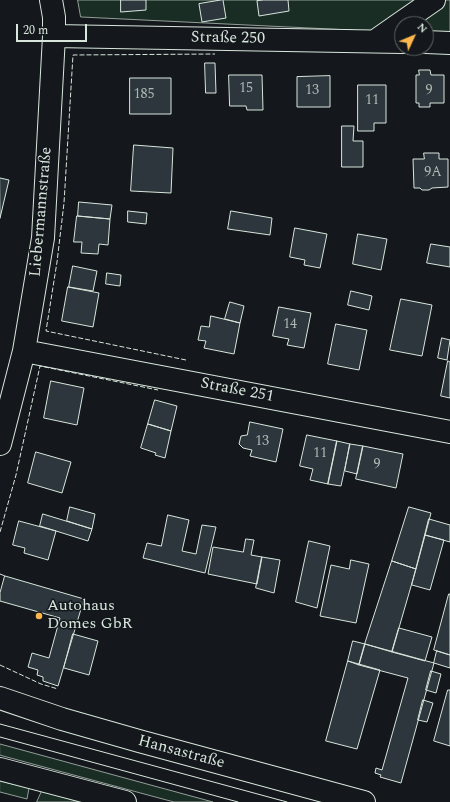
<!DOCTYPE html>
<html>
<head>
<meta charset="utf-8">
<style>
	body { margin:0 }
	#map { position:relative; width:450px; height:802px; overflow:hidden; background:#14181c; font-family:Spectral,serif }
	canvas { display:block }
	.north { position:absolute; left:394px; top:16px; width:40px; height:40px; box-sizing:border-box; background:#14181c; border:1px solid #626a69; border-radius:50%; rotate:46deg; font-size:11px; font-weight:700; line-height:16px; text-align:center; color:#d8e6dc }
	.north::after { content:''; display:block; margin:auto; width:14px; height:18px; background:#ffb74d; clip-path:polygon(50% 0,100% 100%,50% 72%,0 100%) }
	.scale { position:absolute; left:16px; top:24px; width:71px; height:18px; box-sizing:border-box; border:2px solid #d8e6dc; border-top:0; padding-left:5px; font-size:12px; line-height:14px; white-space:nowrap; color:#d8e6dc; -webkit-text-stroke:3px #14181c; paint-order:stroke }
</style>
</head>
<body>
<div id="map">
<canvas width="450" height="802"></canvas>
<div class="north">N</div>
<div class="scale">20 m</div>
</div>
<script>
const ctx = document.querySelector('canvas').getContext('2d');
ctx.lineJoin = 'round';
function fillPath(path, color) {
  ctx.fillStyle = color;
  ctx.fill(path, 'evenodd');
}
function trace(path, color, width, dash) {
  ctx.strokeStyle = color;
  ctx.lineWidth = width;
  ctx.lineCap = dash ? 'butt' : 'round';
  ctx.setLineDash(dash || []);
  ctx.stroke(path);
}
function drawText(font, color, halo, rows, align = 'center') {
  ctx.font = font + ' Spectral,serif';
  ctx.lineWidth = 3;
  ctx.setLineDash([]);
  ctx.textBaseline = 'middle';
  ctx.strokeStyle = halo;
  ctx.fillStyle = color;
  for (const [text, x, y, turn = 0] of rows) {
    ctx.save();
    ctx.translate(x, y);
    ctx.rotate((+turn || 0) * Math.PI / 180);
    ctx.textAlign = isNaN(turn) ? turn : align;
    if (halo) ctx.strokeText(text, 0, 0);
    ctx.fillText(text, 0, 0);
    ctx.restore();
  }
}
const green = new Path2D(`
	M 78,0 L 450,0 L 450,36 L 426,36 L 426,24 L 402,24 L 402,36 L 351,30 L 81,17 Z
	M 0,744 L 213,802 L 174,802 L 3,756 L 0,755 Z
	M 0,781 L 29,788 L 27,799 L 0,792 Z
	M 42,791 L 81,802 L 37,802 Z`);
const building = new Path2D(`
	M 121,0 L 146,0 L 146,10 L 121,12 Z
	M 223,0 L 226,18 L 202,22 L 199,4 Z
	M 264,0 L 288,0 L 289,11 L 259,16 L 257,1 Z
	M 205,63 L 215,63 L 216,93 L 206,93 Z
	M 419,70 L 430,70 L 431,75 L 444,75 L 444,103 L 430,103 L 430,107 L 419,107 L 419,103 L 416,103 L 416,75 L 419,75 Z
	M 229,75 L 262,75 L 263,110 L 247,110 L 246,106 L 230,106 Z
	M 330,76 L 330,107 L 297,107 L 297,77 Z
	M 130,78 L 171,78 L 171,114 L 130,114 Z
	M 358,85 L 386,85 L 386,123 L 374,123 L 374,131 L 358,131 Z
	M 342,126 L 354,126 L 353,141 L 363,141 L 363,167 L 342,167 Z
	M 134,145 L 173,148 L 171,193 L 131,191 Z
	M 424,153 L 439,153 L 439,159 L 448,159 L 448,187 L 432,188 L 429,190 L 422,190 L 420,188 L 414,188 L 413,159 L 424,159 Z
	M 0,178 L 9,180 L 0,218 Z
	M 79,202 L 112,205 L 110,219 L 78,216 Z
	M 128,211 L 147,213 L 146,224 L 128,222 Z
	M 231,211 L 272,218 L 270,235 L 228,229 Z
	M 77,216 L 110,219 L 108,245 L 99,244 L 98,254 L 81,253 L 82,242 L 74,242 Z
	M 295,228 L 327,234 L 320,268 L 304,265 L 305,260 L 290,257 Z
	M 358,234 L 387,239 L 381,270 L 353,264 Z
	M 431,244 L 450,247 L 450,267 L 427,263 Z
	M 73,266 L 97,271 L 93,291 L 69,287 Z
	M 107,273 L 121,275 L 120,286 L 106,284 Z
	M 68,287 L 99,293 L 93,327 L 62,321 Z
	M 351,291 L 372,296 L 369,310 L 348,305 Z
	M 401,299 L 432,305 L 422,356 L 390,350 Z
	M 230,302 L 244,306 L 240,323 L 225,319 Z
	M 279,307 L 311,313 L 304,348 L 287,345 L 289,339 L 273,336 Z
	M 211,316 L 240,323 L 234,354 L 204,348 L 206,341 L 198,340 L 201,326 L 209,327 Z
	M 336,324 L 367,330 L 359,370 L 328,364 Z
	M 442,338 L 450,340 L 447,360 L 438,358 Z
	M 448,361 L 450,362 L 450,398 L 441,396 Z
	M 51,381 L 84,388 L 77,425 L 44,418 Z
	M 155,400 L 177,406 L 171,431 L 148,424 Z
	M 250,422 L 283,429 L 276,462 L 250,456 L 252,450 L 243,448 L 239,444 L 241,436 L 247,435 Z
	M 148,424 L 171,431 L 165,458 L 155,455 L 156,453 L 141,448 Z
	M 307,435 L 337,441 L 328,484 L 310,480 L 313,469 L 300,466 Z
	M 337,441 L 350,444 L 341,486 L 328,484 Z
	M 350,444 L 363,446 L 357,474 L 345,471 Z
	M 363,446 L 403,454 L 396,488 L 356,479 Z
	M 36,452 L 71,462 L 62,493 L 28,483 Z
	M 70,507 L 95,514 L 92,529 L 67,521 Z
	M 409,507 L 431,513 L 416,569 L 392,561 Z
	M 43,514 L 92,529 L 88,541 L 40,526 Z
	M 168,515 L 189,520 L 182,551 L 196,554 L 202,525 L 216,527 L 205,573 L 143,558 L 147,543 L 161,546 Z
	M 429,519 L 450,525 L 450,542 L 425,535 Z
	M 19,521 L 56,531 L 48,560 L 24,553 L 25,548 L 13,545 Z
	M 425,535 L 444,540 L 430,590 L 412,585 Z
	M 246,539 L 254,540 L 251,555 L 262,557 L 257,584 L 208,574 L 213,547 L 243,552 Z
	M 309,541 L 330,546 L 317,608 L 296,602 Z
	M 262,557 L 280,560 L 274,593 L 256,588 Z
	M 351,560 L 369,564 L 356,623 L 320,616 L 331,565 L 349,569 Z
	M 392,561 L 416,569 L 392,652 L 365,644 Z
	M 5,576 L 84,599 L 58,686 L 43,681 L 43,677 L 37,675 L 38,670 L 28,667 L 32,653 L 49,658 L 60,618 L 0,601 L 0,593 Z
	M 449,594 L 450,594 L 450,655 L 434,650 Z
	M 399,628 L 432,637 L 425,661 L 392,652 Z
	M 73,634 L 98,641 L 89,675 L 64,668 Z
	M 353,641 L 365,644 L 359,665 L 348,661 Z
	M 365,644 L 434,663 L 401,783 L 380,777 L 381,775 L 375,773 L 376,768 L 382,770 L 408,678 L 359,665 Z
	M 437,651 L 450,655 L 450,668 L 434,663 Z
	M 348,661 L 380,670 L 357,749 L 326,741 Z
	M 431,671 L 441,674 L 436,693 L 426,690 Z
	M 448,690 L 450,690 L 450,746 L 434,741 Z
	M 423,700 L 433,703 L 427,722 L 418,720 Z`);
const minor = new Path2D(`
	M 54,36 L 402,42
	M 375,41 L 395,27 L 434,0
	M 426,42 L 450,43
	M 24,351 L 450,432
	M 0,444 L 24,351 L 43,238 L 54,36 L 54,17 L 51,0`);
const major = new Path2D(`
	M 0,698 L 62,719 L 139,741 L 364,802
	M 0,769 L 125,802`);
const tram = new Path2D(`
	M 0,724 L 287,802
	M 0,737 L 238,802`);
const fence = new Path2D(`
	M 186,360 L 46,331 L 57,262 L 64,203 L 73,55 L 215,54
	M 0,532 L 16,475 L 40,366 L 158,390
	M 0,574 L 5,576
	M 0,665 L 41,684 L 58,689`);
const markers = [
	[39,616,4,"#ffb74d"]
];
const numberNames = [
	["15",246,89],
	["13",312,91],
	["9",429,91],
	["185",144,95],
	["11",372,101],
	["9A",433,173],
	["14",290,325],
	["13",262,442],
	["11",320,454],
	["9",377,465]
];
const streetNames = [
	["Straße 250",228,39,1],
	["Liebermannstraße",42,212,-85],
	["Straße 251",237,391,11],
	["Hansastraße",181,753,15]
];
const poiNames = [
	["Autohaus",47,607],
	["Domes GbR",47,625]
];
fillPath(green, '#1a2d24');
trace(green, '#939e99', 1);
fillPath(building, '#2c363c');
trace(building, '#d8e6dc', 1);
trace(minor, '#d8e6dc', 24);
trace(major, '#d8e6dc', 24);
trace(minor, '#14181c', 22);
trace(major, '#14181c', 22);
trace(tram, '#d8e6dc', 1);
trace(fence, '#d8e6dc', 1, [5, 2]);
for (const [x, y, r, color] of markers) {
  const dot = new Path2D();
  dot.arc(x, y, r, 0, 2 * Math.PI);
  ctx.fillStyle = color;
  ctx.fill(dot);
  trace(dot, '#14181c', 1.5);
}
drawText('14px', '#adbab4', null, numberNames);
drawText('16px', '#d8e6dc', '#14181c', streetNames);
drawText('16px', '#d8e6dc', '#14181c', poiNames, 'left');
</script>
</body>
</html>
